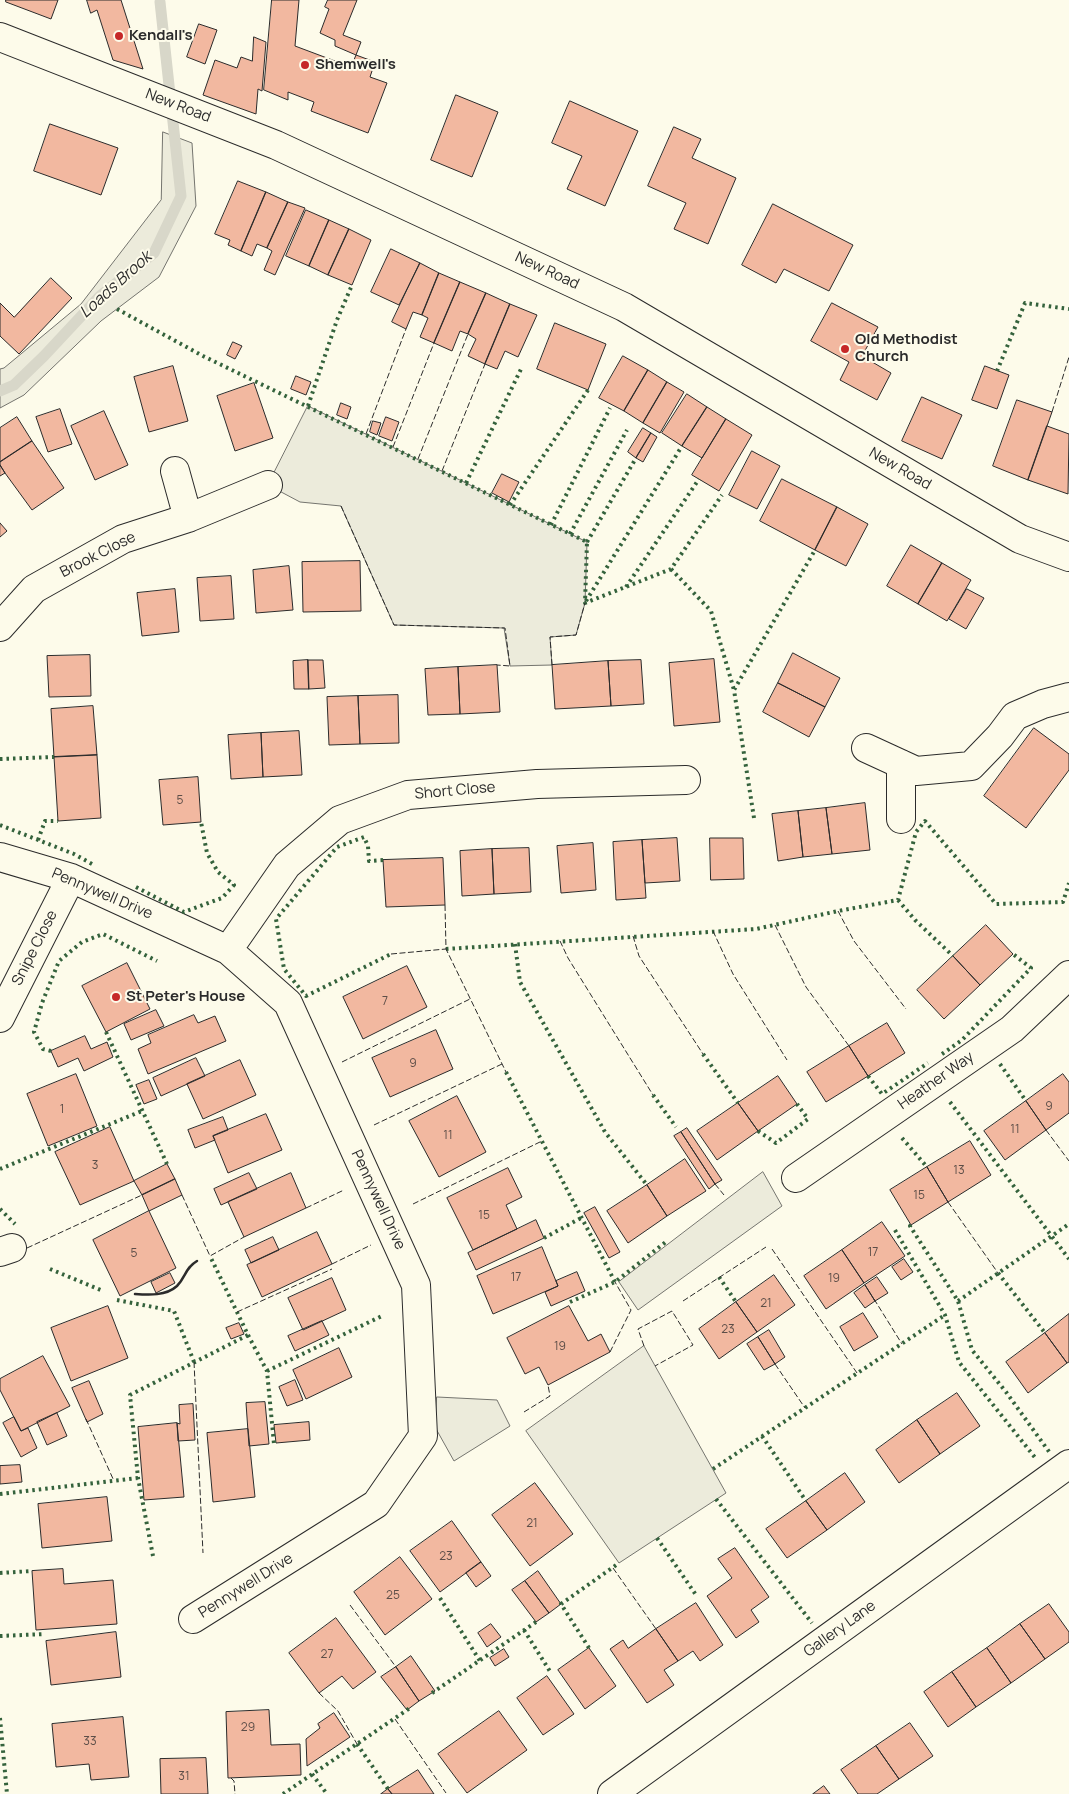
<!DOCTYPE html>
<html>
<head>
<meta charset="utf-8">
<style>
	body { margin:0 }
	canvas { display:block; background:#fdfbea }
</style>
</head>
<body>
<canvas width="1069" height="1794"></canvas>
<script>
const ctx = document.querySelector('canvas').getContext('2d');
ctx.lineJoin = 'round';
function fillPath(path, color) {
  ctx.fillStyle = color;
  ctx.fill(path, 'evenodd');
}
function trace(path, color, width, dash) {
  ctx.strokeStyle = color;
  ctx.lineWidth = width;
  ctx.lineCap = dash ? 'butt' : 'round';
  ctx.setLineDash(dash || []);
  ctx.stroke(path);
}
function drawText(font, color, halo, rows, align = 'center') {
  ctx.font = font + ' Manrope,sans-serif';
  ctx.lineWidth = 4;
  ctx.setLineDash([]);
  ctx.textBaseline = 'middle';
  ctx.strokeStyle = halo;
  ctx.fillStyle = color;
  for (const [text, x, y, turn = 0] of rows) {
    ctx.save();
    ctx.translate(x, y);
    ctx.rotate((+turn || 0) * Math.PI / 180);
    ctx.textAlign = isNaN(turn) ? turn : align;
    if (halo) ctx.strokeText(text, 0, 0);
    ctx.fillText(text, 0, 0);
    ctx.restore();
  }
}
const green = new Path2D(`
	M 163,132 L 192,143 L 196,206 L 159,277 L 101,321 L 24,395 L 0,408 L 0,369 L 4,368 L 81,304 L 161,200 Z
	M 308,406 L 587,542 L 585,603 L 576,635 L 550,637 L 552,665 L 510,666 L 504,628 L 394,625 L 341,506 L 300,502 L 268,485 Z
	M 763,1172 L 782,1206 L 638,1310 L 619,1282 Z
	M 644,1346 L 726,1493 L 619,1563 L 526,1431 Z
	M 437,1397 L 497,1400 L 510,1426 L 454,1461 L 435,1427 Z`);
const stream = new Path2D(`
	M 0,391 L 14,385 L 44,356 L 100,296 L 154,253 L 181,196 L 160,2`);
const building = new Path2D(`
	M 6,0 L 58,0 L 51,19 L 6,2 Z
	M 87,0 L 121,0 L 143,69 L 113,60 L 97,10 L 91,13 Z
	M 272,0 L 299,0 L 295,46 L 351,67 L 356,55 L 375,62 L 370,77 L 387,83 L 368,133 L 311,111 L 314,102 L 288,92 L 288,100 L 264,90 Z
	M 328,0 L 357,0 L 343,35 L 361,42 L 356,55 L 335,46 L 335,40 L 320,33 L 329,9 L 325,7 Z
	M 199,24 L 217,30 L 205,64 L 187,57 Z
	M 254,37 L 266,42 L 262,91 L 258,89 L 256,114 L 203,95 L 215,60 L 237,68 L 241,57 L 252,61 Z
	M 456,95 L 498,112 L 472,177 L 431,160 Z
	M 570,101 L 638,131 L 605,206 L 567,189 L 582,156 L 552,143 Z
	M 50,124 L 118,148 L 101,195 L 34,171 Z
	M 674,127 L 701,139 L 692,158 L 736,178 L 708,244 L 674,229 L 686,203 L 648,186 Z
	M 238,181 L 266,192 L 241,251 L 228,245 L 230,240 L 215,234 Z
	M 266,192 L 288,202 L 267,248 L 257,244 L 252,256 L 241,251 Z
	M 288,202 L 305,208 L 275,275 L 264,270 L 272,251 L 267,248 Z
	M 773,204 L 853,245 L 829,291 L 784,269 L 776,283 L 742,265 Z
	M 306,210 L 329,220 L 309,266 L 286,256 Z
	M 329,220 L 349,229 L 328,275 L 309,266 Z
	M 349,229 L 371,240 L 352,285 L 328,275 Z
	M 391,249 L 420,263 L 399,305 L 371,292 Z
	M 420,263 L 439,273 L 422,315 L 413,312 L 406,329 L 392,322 Z
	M 439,273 L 460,282 L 434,343 L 420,337 L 428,318 L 422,315 Z
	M 51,278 L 72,298 L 19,354 L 0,336 L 0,303 L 14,317 Z
	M 460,282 L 486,293 L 468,334 L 460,331 L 452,351 L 434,343 Z
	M 486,293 L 510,304 L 485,364 L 468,356 L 476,339 L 468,334 Z
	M 832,303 L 878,327 L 862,356 L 891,373 L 877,400 L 840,380 L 849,362 L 811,341 Z
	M 510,304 L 537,315 L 518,357 L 505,351 L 497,369 L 485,364 Z
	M 555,323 L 606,344 L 588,390 L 537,369 Z
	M 233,342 L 242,346 L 235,359 L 227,355 Z
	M 623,356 L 648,370 L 624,411 L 599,398 Z
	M 173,366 L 188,421 L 149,432 L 134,377 Z
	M 985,366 L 1009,375 L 997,409 L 972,400 Z
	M 648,370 L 667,382 L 643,423 L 624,411 Z
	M 296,376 L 311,382 L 306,395 L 291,389 Z
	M 667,382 L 684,392 L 660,433 L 643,423 Z
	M 254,383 L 273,438 L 235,451 L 217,396 Z
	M 687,394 L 707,407 L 682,446 L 662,433 Z
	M 922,397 L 962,415 L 942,459 L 902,441 Z
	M 1017,400 L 1052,412 L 1028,480 L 993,466 Z
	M 341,403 L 351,407 L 347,419 L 337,415 Z
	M 707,407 L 726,419 L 702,458 L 682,446 Z
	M 60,409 L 72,444 L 48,452 L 36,417 Z
	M 104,411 L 128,465 L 95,480 L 71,426 Z
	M 17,417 L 32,441 L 0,462 L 0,428 Z
	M 386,417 L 399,422 L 392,441 L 379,436 Z
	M 726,419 L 752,435 L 719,491 L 692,475 Z
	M 373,421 L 381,423 L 377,435 L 370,432 Z
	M 1047,426 L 1069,434 L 1068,494 L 1028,480 Z
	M 643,428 L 651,433 L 636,458 L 628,452 Z
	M 651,433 L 657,437 L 643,462 L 636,458 Z
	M 32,441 L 64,488 L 32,510 L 5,473 L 0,465 L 0,462 Z
	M 752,451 L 780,466 L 757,509 L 729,495 Z
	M 0,465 L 5,473 L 0,476 Z
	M 502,474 L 519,482 L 509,502 L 492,493 Z
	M 782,479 L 837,507 L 815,550 L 760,521 Z
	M 837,507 L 868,524 L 846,566 L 815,550 Z
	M 0,523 L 7,531 L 0,537 Z
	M 911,545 L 942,563 L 918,604 L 887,586 Z
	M 360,561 L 361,611 L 303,612 L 302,562 Z
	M 942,563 L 971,580 L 947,621 L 918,604 Z
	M 289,566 L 293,610 L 256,613 L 253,570 Z
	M 231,576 L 234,619 L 200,621 L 197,578 Z
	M 175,589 L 179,632 L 142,636 L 137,593 Z
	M 967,589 L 984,598 L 966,629 L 949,619 Z
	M 793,653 L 840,678 L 825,707 L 778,683 Z
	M 90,655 L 91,696 L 49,697 L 47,656 Z
	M 714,659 L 720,722 L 674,726 L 669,663 Z
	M 308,660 L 323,660 L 325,688 L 309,689 Z
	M 308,660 L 309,689 L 294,689 L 293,661 Z
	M 641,660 L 644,704 L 611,706 L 608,661 Z
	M 608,661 L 611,706 L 555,709 L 552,665 Z
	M 497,665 L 500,712 L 460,714 L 458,667 Z
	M 458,667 L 460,714 L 428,715 L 425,669 Z
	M 778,683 L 825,707 L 809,737 L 763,712 Z
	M 398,695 L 399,743 L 360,744 L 358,696 Z
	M 358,696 L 360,744 L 329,745 L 327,697 Z
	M 93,706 L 97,755 L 54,757 L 51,709 Z
	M 1034,728 L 1069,754 L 1069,770 L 1026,828 L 984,796 Z
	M 299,731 L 302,775 L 263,777 L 261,733 Z
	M 261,733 L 263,777 L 231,779 L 228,735 Z
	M 97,755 L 101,818 L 58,821 L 54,757 Z
	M 198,777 L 201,822 L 163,825 L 159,780 Z
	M 865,803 L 870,850 L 832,854 L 826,808 Z
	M 826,808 L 832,854 L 803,857 L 798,811 Z
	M 798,811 L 803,857 L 778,861 L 772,814 Z
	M 677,838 L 680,881 L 645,883 L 642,840 Z
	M 710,838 L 743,838 L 744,879 L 711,880 Z
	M 642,840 L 646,898 L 616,900 L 613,842 Z
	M 593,843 L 596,890 L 561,893 L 557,846 Z
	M 529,848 L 531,892 L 494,894 L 492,849 Z
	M 492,849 L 494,894 L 462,896 L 460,851 Z
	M 443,858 L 445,905 L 386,907 L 383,860 Z
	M 986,925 L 1013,954 L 980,985 L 953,956 Z
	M 953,956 L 980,985 L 944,1019 L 917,990 Z
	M 127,963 L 150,1009 L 106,1032 L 82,986 Z
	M 407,966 L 427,1007 L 363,1039 L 343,997 Z
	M 156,1010 L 164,1026 L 131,1040 L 124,1024 Z
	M 194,1015 L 198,1023 L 215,1016 L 226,1041 L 148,1074 L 138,1049 L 151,1043 L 148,1035 Z
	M 887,1023 L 905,1053 L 868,1076 L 849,1046 Z
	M 436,1030 L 453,1069 L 390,1097 L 372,1058 Z
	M 85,1036 L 91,1049 L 107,1042 L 113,1057 L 84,1071 L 78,1058 L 58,1067 L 51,1051 Z
	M 849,1046 L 868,1076 L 826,1102 L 807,1072 Z
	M 196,1058 L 205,1076 L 161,1096 L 153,1078 Z
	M 240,1060 L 256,1095 L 203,1119 L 187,1084 Z
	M 76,1074 L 97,1126 L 48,1146 L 27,1094 Z
	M 1063,1074 L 1069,1082 L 1069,1113 L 1046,1130 L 1026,1101 Z
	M 778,1076 L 797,1104 L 758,1131 L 738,1103 Z
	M 149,1080 L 157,1099 L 144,1104 L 136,1085 Z
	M 457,1096 L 486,1152 L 439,1177 L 409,1121 Z
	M 1026,1101 L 1046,1130 L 1005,1160 L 984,1131 Z
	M 738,1103 L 758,1131 L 717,1160 L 697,1131 Z
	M 266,1114 L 282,1150 L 228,1173 L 213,1136 Z
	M 223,1117 L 228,1130 L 213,1136 L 215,1140 L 195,1148 L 188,1130 Z
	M 110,1127 L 134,1181 L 80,1205 L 55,1152 Z
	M 687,1128 L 722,1180 L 715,1184 L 681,1132 Z
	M 681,1132 L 715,1184 L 709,1189 L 674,1136 Z
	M 970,1141 L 991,1175 L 948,1202 L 927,1167 Z
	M 685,1159 L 706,1191 L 667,1216 L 647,1185 Z
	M 167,1164 L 175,1179 L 142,1195 L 134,1181 Z
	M 927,1167 L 948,1202 L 911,1225 L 890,1190 Z
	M 508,1168 L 522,1197 L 506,1205 L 517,1229 L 473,1250 L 447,1198 Z
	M 249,1173 L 257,1189 L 221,1205 L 214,1189 Z
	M 291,1173 L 306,1208 L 244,1237 L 228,1202 Z
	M 175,1179 L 182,1195 L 149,1211 L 142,1195 Z
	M 647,1185 L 667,1216 L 628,1243 L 607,1211 Z
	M 595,1207 L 620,1252 L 609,1258 L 584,1213 Z
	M 149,1211 L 176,1268 L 120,1296 L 93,1240 Z
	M 536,1220 L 544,1238 L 476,1270 L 468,1253 Z
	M 882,1222 L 905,1256 L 864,1283 L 842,1250 Z
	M 317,1232 L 332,1264 L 262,1297 L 247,1265 Z
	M 273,1237 L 279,1250 L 251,1263 L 245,1250 Z
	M 542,1247 L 558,1286 L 493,1314 L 477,1276 Z
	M 842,1250 L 864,1283 L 826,1309 L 804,1276 Z
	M 904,1259 L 913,1272 L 901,1280 L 892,1267 Z
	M 577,1272 L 585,1291 L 551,1306 L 545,1292 L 558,1286 L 556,1281 Z
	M 170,1273 L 175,1283 L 156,1293 L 151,1282 Z
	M 774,1275 L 795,1305 L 757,1332 L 736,1302 Z
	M 877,1277 L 888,1293 L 875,1301 L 865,1285 Z
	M 332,1278 L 346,1310 L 303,1330 L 288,1298 Z
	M 865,1285 L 875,1301 L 865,1308 L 854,1293 Z
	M 736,1302 L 757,1332 L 719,1359 L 699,1329 Z
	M 108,1306 L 128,1358 L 71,1381 L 51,1328 Z
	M 569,1306 L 588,1341 L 601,1334 L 610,1352 L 548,1385 L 539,1367 L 525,1374 L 507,1338 Z
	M 863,1313 L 878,1337 L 854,1351 L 840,1327 Z
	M 1069,1314 L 1069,1362 L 1067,1363 L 1045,1333 Z
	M 322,1321 L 329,1335 L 295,1351 L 288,1336 Z
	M 239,1323 L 244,1334 L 231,1339 L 226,1328 Z
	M 769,1330 L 785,1357 L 775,1364 L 758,1337 Z
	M 1045,1333 L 1067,1363 L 1028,1393 L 1006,1362 Z
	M 758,1337 L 775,1364 L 764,1370 L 747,1344 Z
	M 339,1348 L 352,1377 L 306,1399 L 293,1370 Z
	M 43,1356 L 70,1406 L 21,1431 L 0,1390 L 0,1379 Z
	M 295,1380 L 303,1400 L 287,1406 L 279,1387 Z
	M 89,1381 L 103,1414 L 87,1422 L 72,1388 Z
	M 957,1393 L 980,1426 L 940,1454 L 917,1420 Z
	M 265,1402 L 269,1444 L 249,1446 L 246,1403 Z
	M 193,1404 L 195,1440 L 178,1441 L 177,1423 L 180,1424 L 179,1405 Z
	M 57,1413 L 67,1436 L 47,1445 L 37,1422 Z
	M 14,1417 L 21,1431 L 28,1428 L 37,1448 L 21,1457 L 3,1423 Z
	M 917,1420 L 940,1454 L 899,1483 L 876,1450 Z
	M 309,1422 L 310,1440 L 276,1443 L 274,1425 Z
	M 177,1423 L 184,1497 L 144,1500 L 138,1427 Z
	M 248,1429 L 255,1497 L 213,1502 L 207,1433 Z
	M 20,1465 L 22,1482 L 0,1484 L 0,1466 Z
	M 845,1473 L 865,1502 L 827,1530 L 806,1501 Z
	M 535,1483 L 573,1534 L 530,1566 L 492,1515 Z
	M 107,1497 L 112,1541 L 42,1548 L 38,1504 Z
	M 806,1501 L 827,1530 L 787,1558 L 766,1529 Z
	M 452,1521 L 481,1562 L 440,1592 L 410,1551 Z
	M 735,1548 L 769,1597 L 751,1610 L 759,1622 L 736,1638 L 707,1596 L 732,1578 L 718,1559 Z
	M 400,1557 L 432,1599 L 385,1635 L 354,1592 Z
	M 481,1562 L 491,1576 L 476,1587 L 466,1573 Z
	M 63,1569 L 64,1584 L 113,1580 L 117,1624 L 36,1630 L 32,1571 Z
	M 538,1571 L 561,1604 L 549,1613 L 525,1581 Z
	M 525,1581 L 549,1613 L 536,1622 L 512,1590 Z
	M 696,1603 L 723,1645 L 700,1661 L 693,1651 L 678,1661 L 656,1629 Z
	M 1049,1604 L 1069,1632 L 1069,1642 L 1045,1659 L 1020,1624 Z
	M 336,1618 L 376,1672 L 353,1689 L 342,1676 L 319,1693 L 289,1653 Z
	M 491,1624 L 501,1637 L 487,1647 L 478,1633 Z
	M 1020,1624 L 1045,1659 L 1011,1683 L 987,1648 Z
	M 656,1629 L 678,1661 L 664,1670 L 674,1685 L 647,1703 L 610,1649 L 623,1640 L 628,1648 Z
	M 116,1632 L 121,1677 L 51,1685 L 46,1641 Z
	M 589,1648 L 616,1686 L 585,1709 L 558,1670 Z
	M 987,1648 L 1011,1683 L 976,1707 L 952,1672 Z
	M 504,1649 L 509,1657 L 495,1666 L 490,1658 Z
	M 411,1656 L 435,1691 L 419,1701 L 396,1667 Z
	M 396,1667 L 419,1701 L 407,1710 L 381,1677 Z
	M 952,1672 L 976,1707 L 948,1727 L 924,1692 Z
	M 547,1676 L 574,1714 L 543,1735 L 517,1698 Z
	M 269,1710 L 271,1745 L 300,1744 L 301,1775 L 228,1778 L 226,1712 Z
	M 499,1711 L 527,1750 L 467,1793 L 438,1754 Z
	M 334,1713 L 350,1737 L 307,1766 L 306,1739 L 320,1728 L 318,1724 Z
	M 123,1717 L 129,1777 L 91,1780 L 89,1764 L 56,1767 L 52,1724 Z
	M 910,1723 L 933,1756 L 899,1779 L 876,1746 Z
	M 876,1746 L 899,1779 L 877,1794 L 858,1794 L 841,1770 Z
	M 206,1758 L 208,1794 L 161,1794 L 160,1759 Z
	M 418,1770 L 434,1794 L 392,1794 L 388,1789 Z
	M 824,1786 L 830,1794 L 813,1794 Z
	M 388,1789 L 392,1794 L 381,1794 Z`);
const minor = new Path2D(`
	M 0,37 L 276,145 L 624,307 L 1020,539 L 1069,557
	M 175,471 L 188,518
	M 0,627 L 34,589 L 123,539 L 188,518 L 268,485
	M 866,748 L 916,771 L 971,766 L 1000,736 L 1015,716 L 1043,704 L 1069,697
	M 901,819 L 901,764
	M 0,857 L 71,878 L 228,950 L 288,1003 L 416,1285 L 423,1436 L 376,1504 L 193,1619
	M 228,950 L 287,865 L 340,820 L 408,795 L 537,784 L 686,780
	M 0,1018 L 71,878
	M 796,1178 L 1012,1029 L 1069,975
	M 0,1252 L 12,1248
	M 612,1794 L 1069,1464`);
const hedge = new Path2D(`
	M 117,309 L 203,356 L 587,542 L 585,603 L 671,569 L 722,495
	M 997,371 L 1025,303 L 1069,309
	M 308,406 L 337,320 L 352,285
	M 466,483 L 521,369
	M 510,505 L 588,390
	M 551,525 L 610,408
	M 570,534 L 627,430
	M 587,542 L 636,458
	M 671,569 L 711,611 L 734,690
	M 626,587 L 699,479
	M 586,601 L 682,446
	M 0,759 L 54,757
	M 754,818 L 734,690 L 815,550
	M 0,825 L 74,854 L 94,865
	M 38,840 L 45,821 L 58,821
	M 383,860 L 369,861 L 368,846 L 364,837 L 337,847 L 276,919 L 284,969 L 306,996 L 391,954
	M 136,887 L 184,912 L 222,898 L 234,885 L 218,872 L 207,853 L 201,822
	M 898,900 L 915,920 L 953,956
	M 515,944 L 520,982 L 605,1132 L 647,1185
	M 446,949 L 756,929 L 838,911 L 898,900 L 916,832 L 925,821 L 996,904 L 1063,902 L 1069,883
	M 106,1032 L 167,1164
	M 51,1051 L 43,1049 L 34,1032 L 42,1003 L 59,961 L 82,942 L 103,934 L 157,961
	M 703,1054 L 738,1103
	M 942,1054 L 962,1040 L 1031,968 L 1013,954
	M 1000,1064 L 1026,1101
	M 506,1072 L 615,1282
	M 868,1076 L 882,1094 L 928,1063
	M 653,1095 L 676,1127
	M 950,1102 L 1069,1259
	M 758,1131 L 776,1143 L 808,1119 L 797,1104
	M 902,1138 L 927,1167
	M 0,1169 L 142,1111
	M 0,1209 L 15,1224
	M 911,1225 L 910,1226 L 958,1301 L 972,1350 L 1006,1392 L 1050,1453
	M 895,1230 L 945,1315 L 959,1362 L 1037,1460
	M 544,1238 L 581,1218
	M 50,1269 L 103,1291
	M 998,1273 L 1045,1333
	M 719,1277 L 736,1302
	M 117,1300 L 174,1311 L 194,1362
	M 958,1301 L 1069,1224
	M 570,1302 L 615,1282 L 667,1241
	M 248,1335 L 267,1371 L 274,1444
	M 267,1371 L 384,1315
	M 762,1436 L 806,1501
	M 713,1469 L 945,1315
	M 0,1494 L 138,1478
	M 716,1499 L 812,1623
	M 657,1538 L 696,1595
	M 153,1556 L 138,1478 L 130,1395 L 248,1335 L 210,1256
	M 0,1573 L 32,1571
	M 440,1598 L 480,1661
	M 524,1630 L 551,1673
	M 0,1636 L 45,1634
	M 589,1648 L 561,1604 L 619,1563
	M 432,1693 L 536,1622
	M 0,1718 L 7,1794
	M 357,1744 L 388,1789
	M 312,1774 L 327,1794
	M 283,1794 L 410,1708`);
const fence = new Path2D(`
	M 1052,412 L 1069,357
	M 366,434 L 406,329
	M 393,447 L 434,343
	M 418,459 L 468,334
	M 442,471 L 485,364
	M 341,506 L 394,625 L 505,628 L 510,666 L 497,665
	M 552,665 L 550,637 L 576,635 L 585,603
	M 445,905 L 446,949 L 506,1072
	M 838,911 L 854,941 L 906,1009
	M 775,925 L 806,987 L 849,1046
	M 713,931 L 733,974 L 787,1060
	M 633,936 L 639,956 L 703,1054
	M 560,941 L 568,958 L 653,1095
	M 391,954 L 446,949
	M 342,1062 L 470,999
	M 374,1125 L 502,1064
	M 1046,1130 L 1069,1161
	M 715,1184 L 724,1195
	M 182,1195 L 210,1256 L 244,1237
	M 948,1202 L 998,1273
	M 413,1204 L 542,1141
	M 306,1208 L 344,1190
	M 27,1248 L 142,1195
	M 772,1249 L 857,1373
	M 332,1264 L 371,1245
	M 874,1299 L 902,1344
	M 683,1301 L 766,1247
	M 237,1312 L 332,1269
	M 644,1346 L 638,1329 L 672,1311 L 693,1345 L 655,1366
	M 610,1352 L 631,1310 L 615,1282
	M 194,1362 L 203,1553
	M 775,1364 L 805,1408
	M 524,1412 L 550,1396 L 548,1385
	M 86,1419 L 114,1481
	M 613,1568 L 656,1629
	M 350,1605 L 396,1667
	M 319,1693 L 338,1711 L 357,1744
	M 395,1719 L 446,1793
	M 231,1778 L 234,1781 L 235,1794`);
const wall = new Path2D(`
	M 135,1294 C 149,1295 166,1296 177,1286 C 186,1277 185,1268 197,1261`);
const markers = [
	[119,36,5,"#c62828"],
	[305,65,5,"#c62828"],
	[845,349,5,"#c62828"],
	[116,997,5,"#c62828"]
];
const numberNames = [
	["5",180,801],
	["7",385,1002],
	["9",413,1064],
	["9",1049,1107],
	["1",62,1110],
	["11",1015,1130],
	["11",448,1136],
	["3",95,1166],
	["13",959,1171],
	["15",919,1196],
	["15",484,1216],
	["17",873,1253],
	["5",134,1254],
	["17",516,1278],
	["19",834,1279],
	["21",766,1304],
	["23",728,1330],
	["19",560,1347],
	["21",532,1524],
	["23",446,1557],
	["25",393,1596],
	["27",327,1655],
	["29",248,1728],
	["33",90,1742],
	["31",184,1777]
];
const poiNames = [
	["Kendall's",129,36],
	["Shemwell's",315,65],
	["Old Methodist",855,340],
	["Church",855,357],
	["St Peter's House",126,997]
];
const streetNames = [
	["New Road",178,106,21],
	["New Road",547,271,25],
	["New Road",900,469,30],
	["Brook Close",98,555,-27],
	["Short Close",455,791,-5],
	["Pennywell Drive",102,894,23],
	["Snipe Close",35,948,-63],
	["Heather Way",936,1081,-35],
	["Pennywell Drive",378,1200,65],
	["Pennywell Drive",246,1586,-32],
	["Gallery Lane",840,1629,-36]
];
const waterNames = [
	["Loads Brook",116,285,-42]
];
fillPath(green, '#ecebdb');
trace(green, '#74746e', 1);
trace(stream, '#d8d7c9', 11);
fillPath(building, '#f2b8a0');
trace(building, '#2b2b2b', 1);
trace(minor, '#2b2b2b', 30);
trace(minor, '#fdfbea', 28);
trace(hedge, '#34623c', 4, [2.5, 4]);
trace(fence, '#2b2b2b', 1, [6, 2.5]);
trace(wall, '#2b2b2b', 2.5);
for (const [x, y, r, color] of markers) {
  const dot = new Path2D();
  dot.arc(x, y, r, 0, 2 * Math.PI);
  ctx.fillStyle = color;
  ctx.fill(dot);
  trace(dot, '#fdfbea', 2);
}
drawText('12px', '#5d4e48', null, numberNames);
drawText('bold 15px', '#2b2b2b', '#fdfbea', poiNames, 'left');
drawText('15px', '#2b2b2b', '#fdfbea', streetNames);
drawText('italic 16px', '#2b2b2b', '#fdfbea', waterNames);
</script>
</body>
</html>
